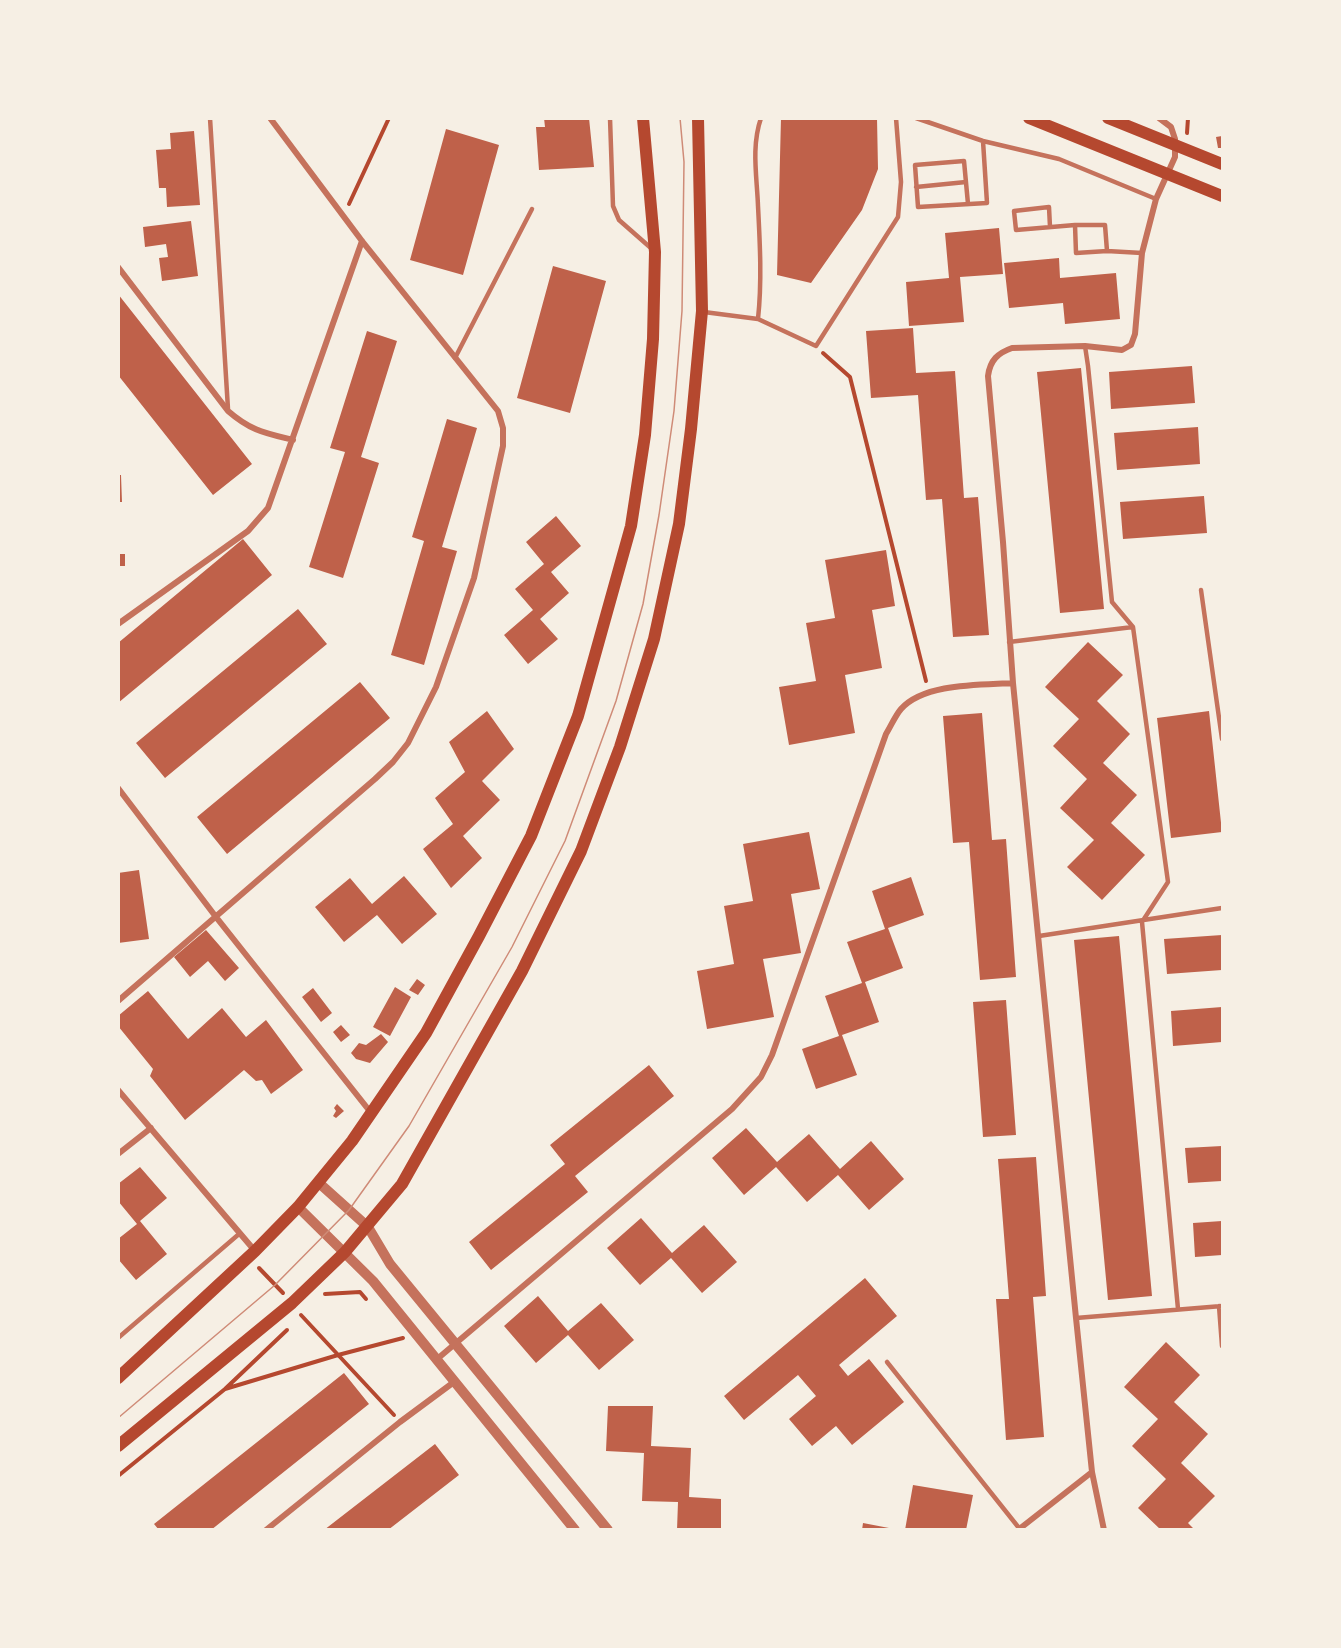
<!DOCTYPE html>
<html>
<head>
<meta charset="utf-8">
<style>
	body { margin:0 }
	#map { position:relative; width:1341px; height:1648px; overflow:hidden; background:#f6efe4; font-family:"Public Sans",sans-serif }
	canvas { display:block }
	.frame { position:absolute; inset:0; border:120px solid #f6efe4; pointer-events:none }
</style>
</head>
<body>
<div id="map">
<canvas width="1341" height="1648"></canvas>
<div class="frame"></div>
</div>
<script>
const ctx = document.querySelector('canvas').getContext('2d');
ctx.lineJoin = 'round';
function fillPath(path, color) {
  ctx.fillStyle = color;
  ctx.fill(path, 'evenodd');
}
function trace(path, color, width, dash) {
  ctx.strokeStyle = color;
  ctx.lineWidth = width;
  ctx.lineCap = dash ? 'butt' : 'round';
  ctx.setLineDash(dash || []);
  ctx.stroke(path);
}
const building = new Path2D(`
	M 544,118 L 589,118 L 594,167 L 539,170 L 536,127 L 545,127 Z
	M 781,118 L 877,118 L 878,169 L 862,210 L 811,283 L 777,275 Z
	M 446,129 L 499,145 L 463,275 L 410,260 Z
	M 194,131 L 200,205 L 167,207 L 166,188 L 159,188 L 156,150 L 171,149 L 170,133 Z
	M 1222,136 L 1222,148 L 1218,148 L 1216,137 Z
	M 191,221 L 198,276 L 162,281 L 159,258 L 168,257 L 166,244 L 145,247 L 143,227 Z
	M 999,228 L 1003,274 L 960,277 L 964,322 L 909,326 L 906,282 L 949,278 L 945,233 Z
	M 1059,258 L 1060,278 L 1116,273 L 1120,319 L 1065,324 L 1063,303 L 1009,308 L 1004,263 Z
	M 553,266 L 606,281 L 570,413 L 517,398 Z
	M 118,294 L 252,464 L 213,495 L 118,375 Z
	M 913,328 L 916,373 L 955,371 L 964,498 L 978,497 L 989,635 L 953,637 L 942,499 L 926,500 L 918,395 L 871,398 L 866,331 Z
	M 367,331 L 397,341 L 361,457 L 379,463 L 343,578 L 309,567 L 345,452 L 330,448 Z
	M 1192,366 L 1195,403 L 1111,409 L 1109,372 Z
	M 1081,368 L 1104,609 L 1060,613 L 1037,372 Z
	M 447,419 L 477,428 L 442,547 L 457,551 L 424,665 L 391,655 L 424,541 L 412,537 Z
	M 1198,427 L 1200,464 L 1117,470 L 1114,433 Z
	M 118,475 L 121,475 L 122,502 L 118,502 Z
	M 1204,496 L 1207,533 L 1123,539 L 1120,502 Z
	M 556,516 L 581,546 L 551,572 L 569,593 L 540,619 L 558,639 L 528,664 L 504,635 L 533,610 L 515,589 L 544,564 L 526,542 Z
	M 243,539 L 272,575 L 118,703 L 118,643 Z
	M 886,550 L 895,606 L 872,610 L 882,668 L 845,675 L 855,733 L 789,745 L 779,687 L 816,681 L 806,623 L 835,618 L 825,560 Z
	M 118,554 L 125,554 L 125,566 L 118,566 Z
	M 298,609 L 327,644 L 165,778 L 136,743 Z
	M 1088,642 L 1123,675 L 1097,701 L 1130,734 L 1103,763 L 1137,795 L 1111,823 L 1145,855 L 1102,900 L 1067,867 L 1094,840 L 1060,808 L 1087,779 L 1053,746 L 1079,719 L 1045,687 Z
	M 360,682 L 390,718 L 227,854 L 197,817 Z
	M 487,711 L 514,749 L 482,781 L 500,800 L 463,836 L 482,858 L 451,888 L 423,849 L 453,824 L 435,798 L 465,772 L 449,742 Z
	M 1209,711 L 1222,832 L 1171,838 L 1157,718 Z
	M 982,713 L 992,840 L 1006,839 L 1016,977 L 980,980 L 969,842 L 953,843 L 943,716 Z
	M 809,832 L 820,889 L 791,894 L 801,953 L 763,959 L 774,1017 L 707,1029 L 697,971 L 734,964 L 724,906 L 753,901 L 743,844 Z
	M 139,870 L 149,939 L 118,943 L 118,873 Z
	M 404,876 L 437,914 L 402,944 L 377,915 L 344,942 L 315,907 L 350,878 L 372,904 Z
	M 911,877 L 924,915 L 888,928 L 903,968 L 865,982 L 879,1022 L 842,1035 L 857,1075 L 816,1089 L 802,1049 L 839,1036 L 825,996 L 862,983 L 847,942 L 885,929 L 872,891 Z
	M 206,930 L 239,968 L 225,981 L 208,961 L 190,977 L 174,957 Z
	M 1222,935 L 1222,970 L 1167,974 L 1164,939 Z
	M 1119,936 L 1152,1296 L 1108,1300 L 1074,940 Z
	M 417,979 L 425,985 L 418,995 L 409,990 Z
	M 395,987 L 411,997 L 390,1036 L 373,1027 Z
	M 313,988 L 332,1013 L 321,1022 L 302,997 Z
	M 148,991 L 188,1039 L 222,1008 L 246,1037 L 266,1020 L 303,1070 L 271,1094 L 262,1080 L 256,1081 L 244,1070 L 185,1120 L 150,1076 L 153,1069 L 118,1026 L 118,1016 Z
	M 1006,1000 L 1016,1135 L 983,1137 L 973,1002 Z
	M 1222,1007 L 1222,1042 L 1173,1046 L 1171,1011 Z
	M 341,1025 L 350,1035 L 341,1042 L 333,1032 Z
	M 381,1034 L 388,1042 L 370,1063 L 356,1059 L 351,1053 L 359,1043 L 366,1045 Z
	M 649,1065 L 674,1096 L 575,1176 L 588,1192 L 491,1270 L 469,1242 L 565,1164 L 550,1145 Z
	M 337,1104 L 344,1111 L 336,1118 L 333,1116 L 336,1111 L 334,1108 Z
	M 746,1128 L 777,1162 L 809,1134 L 840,1169 L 871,1141 L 904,1179 L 869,1210 L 838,1175 L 807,1202 L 776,1167 L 744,1195 L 712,1158 Z
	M 1222,1146 L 1222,1181 L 1188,1183 L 1185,1148 Z
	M 1036,1157 L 1046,1296 L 1033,1297 L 1044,1437 L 1006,1440 L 996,1299 L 1009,1299 L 998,1159 Z
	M 140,1167 L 167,1198 L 140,1221 L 167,1254 L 136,1280 L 118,1259 L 118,1239 L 137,1224 L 118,1201 L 118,1184 Z
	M 641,1218 L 672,1253 L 704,1225 L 737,1262 L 702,1293 L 671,1258 L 640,1285 L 607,1248 Z
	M 1222,1221 L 1222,1255 L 1195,1257 L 1193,1223 Z
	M 865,1278 L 897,1316 L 839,1365 L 848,1376 L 869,1359 L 904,1402 L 852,1445 L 836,1426 L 812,1446 L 789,1419 L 816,1396 L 798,1375 L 744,1420 L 724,1396 Z
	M 538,1296 L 568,1331 L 601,1303 L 634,1340 L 599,1370 L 568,1335 L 536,1363 L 504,1326 Z
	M 1166,1342 L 1200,1375 L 1174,1402 L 1208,1434 L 1181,1463 L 1215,1496 L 1188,1523 L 1195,1530 L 1161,1530 L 1138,1508 L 1166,1479 L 1132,1446 L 1158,1419 L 1124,1387 Z
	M 344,1373 L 369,1404 L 211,1530 L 159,1530 L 154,1524 Z
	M 608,1406 L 653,1406 L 651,1446 L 691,1448 L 689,1497 L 721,1499 L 721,1530 L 677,1530 L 678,1502 L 642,1501 L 644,1453 L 606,1451 Z
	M 435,1444 L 459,1475 L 388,1530 L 324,1530 Z
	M 913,1485 L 973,1495 L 966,1530 L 905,1530 Z
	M 863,1523 L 889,1528 L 889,1530 L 862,1530 Z`);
const path = new Path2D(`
	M 1187,133 L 1188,118
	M 349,204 L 389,118
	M 823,353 L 850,377 L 926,681
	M 259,1268 L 283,1293
	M 325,1294 L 360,1292 L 366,1299
	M 301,1315 L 394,1415
	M 225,1389 L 338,1355 L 403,1338
	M 118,1476 L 225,1389 L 287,1330`);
const service = new Path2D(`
	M 210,118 L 228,409
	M 610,118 L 613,206 L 619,220 L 652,249
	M 916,118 L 983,141 L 1059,159 L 1156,199
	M 916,187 L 966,182
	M 968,204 L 964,161 L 915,165 L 918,207 L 987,203 L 983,141
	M 1075,225 L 1076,253 L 1107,251 L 1142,253
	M 1050,227 L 1049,207 L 1014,211 L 1016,230 L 1075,225 L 1105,225 L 1107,251
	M 704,312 L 758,319 C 762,282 760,244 758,206 C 757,177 751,147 761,118
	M 758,319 L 816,346 L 898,217 L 901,182 L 896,118
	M 455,358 L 532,209
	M 1201,590 L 1222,739
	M 1133,627 L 1168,882 L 1142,922 L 1178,1309
	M 1009,642 L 1133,627 L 1112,602 L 1088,366 L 1085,346
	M 1039,936 L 1222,908
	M 1219,1306 L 1222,1346
	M 1076,1318 L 1222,1306
	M 118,1338 L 239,1234
	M 887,1362 L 1019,1528`);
const minor = new Path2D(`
	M 118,267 L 228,411 C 251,431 265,433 293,440
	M 118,624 L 248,531 L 268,508 L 362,241
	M 118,788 L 216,917 L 372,1114
	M 118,1001 L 375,779 L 393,762 L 408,743 L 436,687 L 474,578 L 503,446 L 503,428 L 498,411 L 362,241 L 270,118
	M 118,1090 L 255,1251
	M 118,1154 L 151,1128
	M 436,1360 L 732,1109 L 761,1077 L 772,1055 L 886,734 C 891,726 895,716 901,709 C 924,683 980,685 1013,683
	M 266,1530 L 400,1422 L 454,1382
	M 1018,1530 L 1092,1472
	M 1104,1530 L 1092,1472 L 1076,1318 L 1013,683 L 1003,542 L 988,376 C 990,360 998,353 1012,348 L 1085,346 L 1122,350 L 1131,345 L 1135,334 L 1142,253 L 1156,199 L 1175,157 L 1175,139 L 1171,127 L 1159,118`);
const tertiary = new Path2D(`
	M 319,1183 L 368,1227 L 390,1264 L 608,1530
	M 298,1207 L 373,1281 L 575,1530`);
const secondary = new Path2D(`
	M 1029,118 L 1222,196
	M 1108,118 L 1222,164
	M 118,1378 L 255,1251 L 298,1207 L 352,1141 L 426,1033 L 479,936 L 531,836 L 578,716 L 631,526 L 645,435 L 653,339 L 655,252 L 643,118
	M 118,1446 L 292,1303 L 345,1252 L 402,1184 L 522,971 L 581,851 L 620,747 L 654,639 L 679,524 L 691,429 L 702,311 L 698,118`);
const tram = new Path2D(`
	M 118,1418 L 275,1285 L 349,1210 L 409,1126 L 512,947 L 565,841 L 616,701 L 643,604 L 659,515 L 674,411 L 682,311 L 684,162 L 680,118`);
fillPath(building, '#bf614a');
trace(path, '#b5482f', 4);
trace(service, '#c5725c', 4.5);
trace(minor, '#c5725c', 6);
trace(tertiary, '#c5725c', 10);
trace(secondary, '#b5482f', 12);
trace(tram, '#cf8b77', 1.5);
</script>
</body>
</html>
